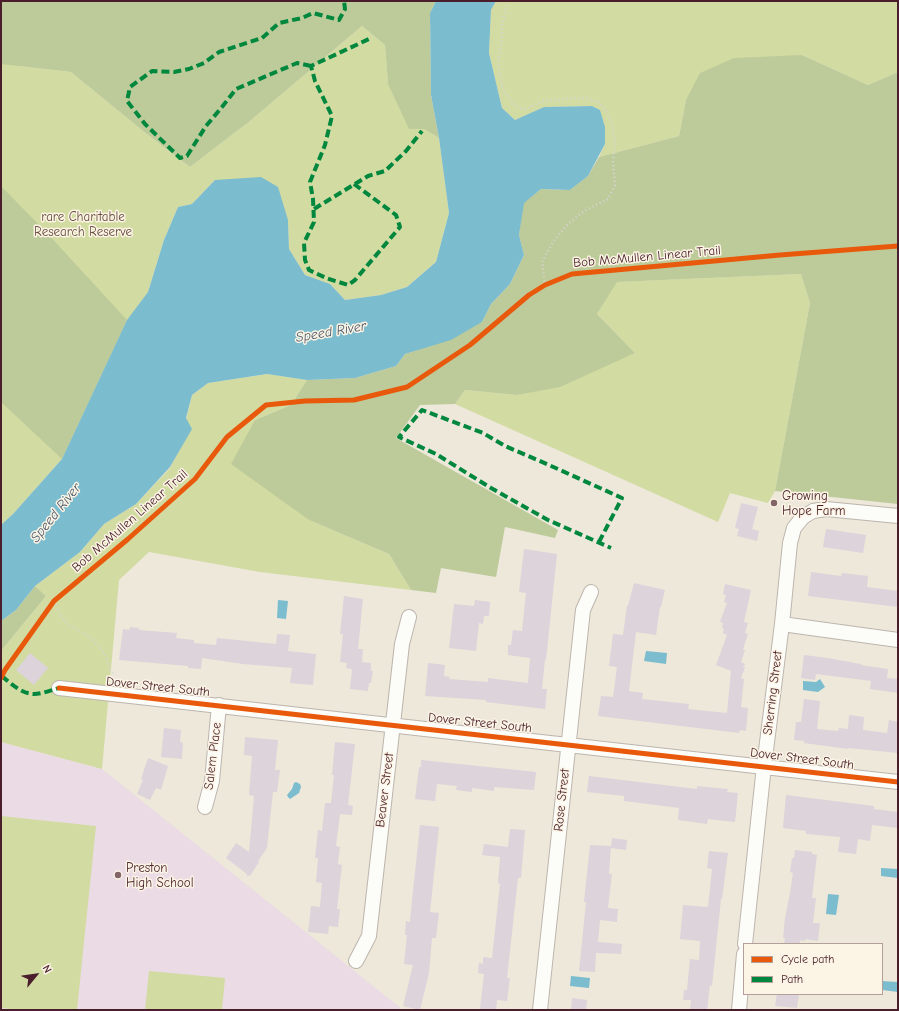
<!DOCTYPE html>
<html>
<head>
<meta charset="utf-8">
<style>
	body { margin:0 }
	#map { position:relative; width:899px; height:1011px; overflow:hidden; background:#ede8da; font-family:"Comic Neue",sans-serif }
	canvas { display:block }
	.frame { position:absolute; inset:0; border:2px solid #4a1f2b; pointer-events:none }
	.legend { position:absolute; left:743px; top:943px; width:140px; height:52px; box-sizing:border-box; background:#fcf5e5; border:1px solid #b59f9b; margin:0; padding:5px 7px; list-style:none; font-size:12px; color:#4a1f2b }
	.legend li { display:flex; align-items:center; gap:8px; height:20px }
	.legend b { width:20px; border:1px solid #b59f9b }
	.north { position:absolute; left:16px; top:955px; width:40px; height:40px; -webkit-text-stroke:3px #fcf5e5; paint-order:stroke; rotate:61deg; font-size:11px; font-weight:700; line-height:16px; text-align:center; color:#4a1f2b }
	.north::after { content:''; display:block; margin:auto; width:14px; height:18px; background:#4a1f2b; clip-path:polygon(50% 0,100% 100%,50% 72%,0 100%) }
</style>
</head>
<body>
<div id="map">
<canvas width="899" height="1011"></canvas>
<div class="frame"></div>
<ul class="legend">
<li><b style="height:5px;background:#e8590c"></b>Cycle path</li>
<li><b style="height:5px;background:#00873e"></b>Path</li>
</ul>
<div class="north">N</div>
</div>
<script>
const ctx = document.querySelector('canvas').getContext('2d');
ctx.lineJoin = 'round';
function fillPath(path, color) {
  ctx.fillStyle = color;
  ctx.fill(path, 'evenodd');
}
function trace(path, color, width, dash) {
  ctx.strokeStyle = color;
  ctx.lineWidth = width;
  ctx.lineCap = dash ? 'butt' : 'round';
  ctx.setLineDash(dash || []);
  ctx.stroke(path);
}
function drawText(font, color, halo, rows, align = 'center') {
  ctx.font = font + ' "Comic Neue",sans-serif';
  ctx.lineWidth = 3;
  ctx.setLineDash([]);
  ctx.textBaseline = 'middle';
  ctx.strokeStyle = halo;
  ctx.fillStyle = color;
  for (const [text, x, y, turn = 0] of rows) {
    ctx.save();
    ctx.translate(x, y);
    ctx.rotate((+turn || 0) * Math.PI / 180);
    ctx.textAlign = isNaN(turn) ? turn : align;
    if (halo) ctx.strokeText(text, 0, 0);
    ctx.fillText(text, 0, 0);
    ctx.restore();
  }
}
const built = new Path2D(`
	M 1,742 L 102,769 L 403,1010 L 1,1010 Z`);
const green = new Path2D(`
	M 496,1 L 898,1 L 898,72 L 868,85 L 802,55 L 686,100 L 679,136 L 599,157 L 605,144 L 600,110 L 592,106 L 544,107 L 515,120 L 502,108 L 489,53 L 491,10 Z
	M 362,26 L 385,45 L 388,84 L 424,129 L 439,138 L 449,213 L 436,262 L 407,287 L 381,295 L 345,300 L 330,284 L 305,275 L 289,249 L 288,220 L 215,180 L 192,204 L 178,207 L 164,240 L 148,292 L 127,321 L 62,459 L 13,514 L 1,525 L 1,55 L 19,66 L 71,72 L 143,131 L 190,167 L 250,121 Z
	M 801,274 L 810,303 L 775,491 L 768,503 L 730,493 L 718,522 L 455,404 L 465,390 L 517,395 L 635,353 L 597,314 L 616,282 Z
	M 268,374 L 307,380 L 291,405 L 255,420 L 309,520 L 389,554 L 411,590 L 260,572 L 149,552 L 119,580 L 102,769 L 1,742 L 1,651 L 46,596 L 35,586 L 80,552 L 104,524 L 136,504 L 170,468 L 178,452 L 192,395 L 208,383 Z
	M 1,816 L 96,826 L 77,1010 L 20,1010 L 1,1008 Z
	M 149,971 L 225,978 L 222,1010 L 145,1010 Z`);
const forest = new Path2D(`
	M 1,1 L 436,1 L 430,13 L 431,95 L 439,138 L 424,129 L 409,129 L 388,84 L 385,45 L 362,26 L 250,121 L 190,167 L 143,131 L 71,72 L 1,64 Z
	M 802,55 L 868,85 L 898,72 L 898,504 L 775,491 L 810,303 L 801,274 L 617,282 L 597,314 L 635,353 L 560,387 L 517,395 L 465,390 L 455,404 L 420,405 L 396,438 L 558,530 L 555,538 L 505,527 L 496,577 L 441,568 L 436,593 L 411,590 L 389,554 L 309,520 L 231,464 L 255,420 L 291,405 L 307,380 L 355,378 L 396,366 L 405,354 L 415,351 L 482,322 L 491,304 L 510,284 L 524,255 L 519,235 L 523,203 L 541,189 L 570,190 L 588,176 L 599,157 L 679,136 L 686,100 L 700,73 L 734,58 Z
	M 1,186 L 46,232 L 127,320 L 62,459 L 1,402 Z
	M 35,586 L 46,596 L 1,651 L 1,621 L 16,610 Z`);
const water = new Path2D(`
	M 436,1 L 496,1 L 491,10 L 489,53 L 502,108 L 515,120 L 544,107 L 592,106 L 600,110 L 605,127 L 605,144 L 588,176 L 570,190 L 541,189 L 524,203 L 519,235 L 524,255 L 510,284 L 491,304 L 482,322 L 451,340 L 405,354 L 396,366 L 355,378 L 307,380 L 267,374 L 208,383 L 192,395 L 186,418 L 192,429 L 170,467 L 136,504 L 104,524 L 80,552 L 35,586 L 16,610 L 1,621 L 1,525 L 13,514 L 62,459 L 127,320 L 148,292 L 164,240 L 178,207 L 192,204 L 215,180 L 261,177 L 278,187 L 288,220 L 289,249 L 305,275 L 330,284 L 345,300 L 381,295 L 407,287 L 436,262 L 449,213 L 439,138 L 431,95 L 430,13 Z
	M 278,600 L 288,601 L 286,619 L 277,618 Z
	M 646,651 L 667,653 L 666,664 L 644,661 Z
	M 820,679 L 825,687 L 818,692 L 803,690 L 803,681 L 816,682 Z
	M 296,782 L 300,784 L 301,787 L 299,793 L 290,799 L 288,797 L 287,795 L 292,789 L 294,783 Z
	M 881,868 L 898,869 L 898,878 L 881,876 Z
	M 828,894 L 839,895 L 836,915 L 826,914 Z
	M 571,976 L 590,978 L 589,988 L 570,986 Z
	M 882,981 L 898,982 L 898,992 L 882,990 Z`);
const building = new Path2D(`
	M 741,503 L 758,507 L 752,529 L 759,531 L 757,541 L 737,536 L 739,529 L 735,528 Z
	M 826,529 L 866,535 L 863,553 L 823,547 Z
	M 524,549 L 557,554 L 546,660 L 545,659 L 542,689 L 547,689 L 545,709 L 486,702 L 486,700 L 425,696 L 428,663 L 445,665 L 444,676 L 450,677 L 449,679 L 488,682 L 488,678 L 528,683 L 530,658 L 508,655 L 508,645 L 511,645 L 513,630 L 522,631 L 526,593 L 519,592 Z
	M 811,572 L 841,576 L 842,573 L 868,576 L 867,587 L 898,591 L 898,607 L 808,596 Z
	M 634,583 L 665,590 L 661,607 L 660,607 L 656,635 L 636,632 L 629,691 L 643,693 L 642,699 L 689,704 L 688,709 L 727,713 L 731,671 L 716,665 L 727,635 L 723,633 L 724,629 L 722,628 L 723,623 L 720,622 L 727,603 L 724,602 L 726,595 L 723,594 L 725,584 L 751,590 L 744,622 L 748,623 L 745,633 L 748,634 L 743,649 L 745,650 L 741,662 L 745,664 L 743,667 L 745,667 L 741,678 L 744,679 L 741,707 L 748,708 L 746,731 L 740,730 L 739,733 L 598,716 L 601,696 L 613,697 L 617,667 L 609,666 L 613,634 L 623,635 L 627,606 L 628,606 Z
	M 344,596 L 363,599 L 358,649 L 363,649 L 362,662 L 371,663 L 371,671 L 373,671 L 371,683 L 369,683 L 368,691 L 350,689 L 352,669 L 346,668 L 347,663 L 340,662 L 343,634 L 340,634 Z
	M 475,600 L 490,602 L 489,616 L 484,616 L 483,624 L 479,623 L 476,651 L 449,648 L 454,604 L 474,606 Z
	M 130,627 L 139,628 L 139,630 L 177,633 L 176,638 L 194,640 L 194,643 L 216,645 L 217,638 L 276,644 L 277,634 L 290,635 L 288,651 L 316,654 L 313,685 L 290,683 L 292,668 L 243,664 L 202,658 L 201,669 L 188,668 L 188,666 L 119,660 L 123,629 L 129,630 Z
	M 30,653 L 48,668 L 34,685 L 16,670 Z
	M 804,655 L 828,658 L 861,664 L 861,665 L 888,669 L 887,678 L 898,679 L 898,693 L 870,689 L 871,681 L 816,674 L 815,680 L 801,678 Z
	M 804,699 L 820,701 L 817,729 L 838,731 L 839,728 L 848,729 L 849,715 L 864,717 L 863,730 L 887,733 L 889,720 L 898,722 L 898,753 L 848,748 L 848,749 L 804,743 L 804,741 L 794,740 L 796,722 L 801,722 Z
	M 164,728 L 181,730 L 180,742 L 183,743 L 182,759 L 161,757 Z
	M 245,737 L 278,740 L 275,770 L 280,770 L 277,792 L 273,792 L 267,848 L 258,861 L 259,862 L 250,876 L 248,875 L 247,877 L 247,874 L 226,858 L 236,843 L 249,852 L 254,796 L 249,795 L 252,756 L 244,755 Z
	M 335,742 L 355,744 L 348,805 L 353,806 L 352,815 L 340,814 L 336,846 L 340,847 L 338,864 L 342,865 L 337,909 L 340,909 L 338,927 L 329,926 L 328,934 L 308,932 L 311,906 L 320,907 L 322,883 L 316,882 L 318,858 L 315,858 L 318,830 L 322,831 L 325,803 L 331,803 L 334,775 L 332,775 Z
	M 148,758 L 168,766 L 161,790 L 156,788 L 150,800 L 137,794 L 143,780 L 141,779 Z
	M 421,760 L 536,772 L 534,790 L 494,787 L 494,791 L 472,788 L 472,792 L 456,790 L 457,786 L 437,784 L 435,801 L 415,799 L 419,767 L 421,767 Z
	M 589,776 L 697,789 L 697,786 L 728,789 L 727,792 L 738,793 L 735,822 L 708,819 L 707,824 L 678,820 L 679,808 L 624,801 L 624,796 L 587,792 Z
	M 786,795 L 874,806 L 874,809 L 898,812 L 898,828 L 872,825 L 870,841 L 858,839 L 856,854 L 838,852 L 840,837 L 806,834 L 806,831 L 783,828 Z
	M 420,825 L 439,827 L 430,912 L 439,913 L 436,938 L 432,938 L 429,973 L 420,1010 L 403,1006 L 413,965 L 404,964 L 407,935 L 405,935 L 406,921 L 410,922 L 411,910 Z
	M 510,829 L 525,830 L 521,878 L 518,878 L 507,978 L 510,978 L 507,1001 L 497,1000 L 496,1010 L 480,1009 L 484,974 L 478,973 L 479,963 L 483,964 L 483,957 L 492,958 L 500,884 L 498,883 L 500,857 L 482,855 L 484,844 L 508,847 Z
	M 612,838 L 627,840 L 626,850 L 611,848 Z
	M 590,845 L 611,846 L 609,874 L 612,874 L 608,908 L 618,909 L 617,922 L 600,920 L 598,942 L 622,944 L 621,954 L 596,953 L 595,972 L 579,971 L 586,902 L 584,902 Z
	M 795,850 L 812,852 L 812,854 L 817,855 L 812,898 L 816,898 L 813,923 L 820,923 L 818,941 L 805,939 L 805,941 L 800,940 L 800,944 L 784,944 L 785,938 L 783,938 L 785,918 L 790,893 L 793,873 L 790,872 L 792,858 L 794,858 Z
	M 709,851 L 728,853 L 722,899 L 721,899 L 712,986 L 710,985 L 707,1010 L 690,1010 L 691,1000 L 683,1000 L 684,990 L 687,990 L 690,959 L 699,960 L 700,941 L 680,939 L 683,905 L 708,907 L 712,869 L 707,868 Z
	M 777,994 L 799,994 L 797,1008 L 775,1006 Z
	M 572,998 L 587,1000 L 586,1010 L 571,1010 Z`);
const path = new Path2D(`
	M 508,1 L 502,25 L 502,39 L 498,60 L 500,76 L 504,91 L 513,103 L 519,108 L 525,109 L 544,101 L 575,98 L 587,98 L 598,102 L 606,110 L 612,125 L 615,141 L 613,162 L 615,185 L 608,199 L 584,211 L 568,224 L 553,242 L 542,262 L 545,285
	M 54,601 C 58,609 60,617 67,623 C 70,627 76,629 80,631 C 97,642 106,650 109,670 L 116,675`);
const minor = new Path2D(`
	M 782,624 L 898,640
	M 59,688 L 898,782
	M 205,807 L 212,781 L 219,705
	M 745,944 L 764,766 L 782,624 L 790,543 L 794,528 L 803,517 L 813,511 L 826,509 L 898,516
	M 356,961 L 369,936 L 402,644 L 409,617
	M 540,1010 L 583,610 L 591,592
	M 739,1010 L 744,954`);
const quiet = new Path2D(`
	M 311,66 L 297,63 L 236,89 L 222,107 L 206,126 L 187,156 L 180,158 L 145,124 L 127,101 L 130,87 L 152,71 L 174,72 L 189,69 L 204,63 L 219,52 L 262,38 L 279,23 L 302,18 L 313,13 L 339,20 L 345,9 L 344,1
	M 354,184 L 396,215 L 400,227 L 355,280 L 348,285 L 326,278 L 309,270 L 305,260 L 304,243 L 314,222 L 313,199 L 310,182 L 325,145 L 332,116 L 315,81 L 311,66 L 369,39
	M 314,209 L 368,176 L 385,171 L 406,151 L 422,131
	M 599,542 L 622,498 L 549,465 L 505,446 L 483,433 L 422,410 L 399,437 L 436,454 L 491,488 L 548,520 L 611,548
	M 2,676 C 10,683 22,694 34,694 C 42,694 51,690 59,688`);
const cycleway = new Path2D(`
	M 1,678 L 5,670 L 54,601 L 128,539 L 195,479 L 227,437 L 266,405 L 305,401 L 354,400 L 407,387 L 470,345 L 529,295 L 545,285 L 572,274 L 780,255 L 898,246
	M 59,688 L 898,782`);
const markers = [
	[774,503,4,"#836568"],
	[118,875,4,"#836568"]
];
const parkNames = [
	["rare Charitable",83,217],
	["Research Reserve",83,232]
];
const streetNames = [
	["Bob McMullen Linear Trail",647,257,-5],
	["Bob McMullen Linear Trail",130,521,-41],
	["Dover Street South",158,687,6],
	["Sherring Street",773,693,-83],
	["Dover Street South",480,723,6],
	["Salem Place",213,756,-83],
	["Dover Street South",802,759,7],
	["Beaver Street",385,790,-83],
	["Rose Street",562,800,-84]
];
const poiNames = [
	["Growing",782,496],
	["Hope Farm",782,511],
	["Preston",126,868],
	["High School",126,883]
];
const waterNames = [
	["Speed River",331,332,-10],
	["Speed River",56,513,-51]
];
fillPath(built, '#ebdbe4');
fillPath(green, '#d2dba2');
fillPath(forest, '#bdcb9a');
fillPath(water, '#7bbcce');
fillPath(building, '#dcd3db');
trace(minor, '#bdb5ad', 16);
trace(path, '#d8d4d2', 2.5, [1, 3]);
trace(minor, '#fcfcf9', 14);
trace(quiet, '#00873e', 4, [8, 4]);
trace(cycleway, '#e8590c', 5);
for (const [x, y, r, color] of markers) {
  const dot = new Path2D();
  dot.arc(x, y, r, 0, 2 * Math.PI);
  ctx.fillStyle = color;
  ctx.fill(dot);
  trace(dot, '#fcf5e5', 1.5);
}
drawText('13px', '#664c3e', '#fcf5e5', parkNames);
drawText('13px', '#4a1f2b', '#fcf5e5', streetNames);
drawText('13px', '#4a1f2b', '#fcf5e5', poiNames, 'left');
drawText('italic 14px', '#4a566a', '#fcf5e5', waterNames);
</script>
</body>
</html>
